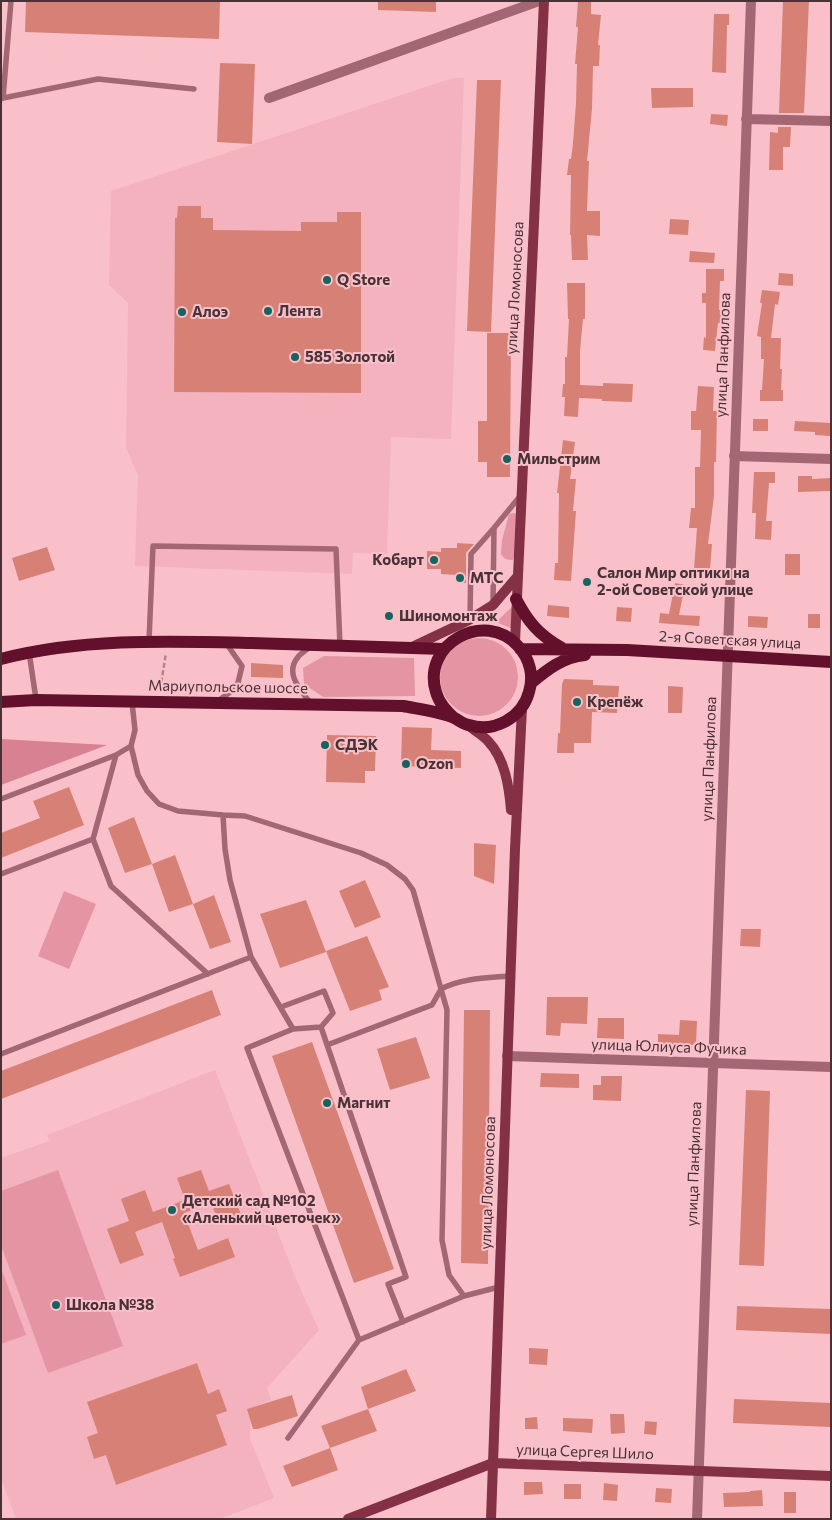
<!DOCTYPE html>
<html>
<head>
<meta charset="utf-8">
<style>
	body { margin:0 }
	#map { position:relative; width:832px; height:1520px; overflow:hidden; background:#fac0ca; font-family:Commissioner,sans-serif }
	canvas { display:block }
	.frame { position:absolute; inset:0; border:2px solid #493236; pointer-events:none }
</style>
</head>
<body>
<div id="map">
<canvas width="832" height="1520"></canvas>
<div class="frame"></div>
</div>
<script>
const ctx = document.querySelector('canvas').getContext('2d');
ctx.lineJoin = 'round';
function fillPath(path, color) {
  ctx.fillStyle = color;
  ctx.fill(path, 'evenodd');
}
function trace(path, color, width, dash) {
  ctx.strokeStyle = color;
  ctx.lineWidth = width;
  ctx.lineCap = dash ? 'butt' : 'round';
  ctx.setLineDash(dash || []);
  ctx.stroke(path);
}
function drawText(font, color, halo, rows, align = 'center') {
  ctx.font = font + ' Commissioner,sans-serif';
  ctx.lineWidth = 4;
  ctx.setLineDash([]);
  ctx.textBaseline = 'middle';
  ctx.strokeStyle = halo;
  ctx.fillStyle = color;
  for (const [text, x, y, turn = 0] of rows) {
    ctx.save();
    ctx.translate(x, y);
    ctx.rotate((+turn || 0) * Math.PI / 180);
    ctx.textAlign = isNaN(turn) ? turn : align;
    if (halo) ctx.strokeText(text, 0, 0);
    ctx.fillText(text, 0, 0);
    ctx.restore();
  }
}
const built = new Path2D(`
	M 453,78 L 464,78 L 451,439 L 391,437 L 387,554 L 353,553 L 352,574 L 135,566 L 138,475 L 126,448 L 128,303 L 109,285 L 111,191 Z
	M 215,1070 L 296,1279 L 319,1330 L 267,1388 L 271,1400 L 251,1408 L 250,1439 L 274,1498 L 220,1519 L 16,1519 L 1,1478 L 1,1158 L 49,1141 L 47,1135 Z`);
const green = new Path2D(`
	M 513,513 L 516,514 L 515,552 L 513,560 C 507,560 504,559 501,554 L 502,540 L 509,514 Z
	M 514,605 L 513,629 L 496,622 Z
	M440 677a39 39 0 1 1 78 0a39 39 0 1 1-78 0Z
	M 324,656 L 414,658 L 415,696 L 323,697 L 304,684 L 303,668 Z
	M 64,891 L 96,904 L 69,969 L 38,956 Z
	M 58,1170 L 123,1346 L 48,1373 L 1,1245 L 1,1191 Z
	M 1,1268 L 26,1335 L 1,1344 Z`);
const forest = new Path2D(`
	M 1,739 L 107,745 L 1,785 Z`);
const building = new Path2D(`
	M 26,1 L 220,1 L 219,39 L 25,32 Z
	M 378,1 L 436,1 L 436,12 L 378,10 Z
	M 578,1 L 591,1 L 591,14 L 601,15 L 598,45 L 600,45 L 599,66 L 593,66 L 592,109 L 587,161 L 589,161 L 587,211 L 600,211 L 600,236 L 587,235 L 588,260 L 572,260 L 571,235 L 570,235 L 571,175 L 567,175 L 569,159 L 571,159 L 573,143 L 576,103 L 577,64 L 575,64 L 578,27 L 576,27 Z
	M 783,1 L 809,1 L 804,113 L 779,113 Z
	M 714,14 L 729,14 L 729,25 L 727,25 L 726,73 L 712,72 Z
	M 220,63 L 255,64 L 252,144 L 217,142 Z
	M 477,80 L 501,80 L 491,332 L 467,331 Z
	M 651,88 L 693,88 L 693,107 L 652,108 Z
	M 711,114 L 728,115 L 727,126 L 710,124 Z
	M 778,127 L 791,127 L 790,147 L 783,147 L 783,170 L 769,170 L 770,132 L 778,133 Z
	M 178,206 L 201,206 L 201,218 L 213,218 L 213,230 L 301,231 L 301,222 L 337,222 L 337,212 L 361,212 L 361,393 L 174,392 L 175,218 L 177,218 Z
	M 670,219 L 689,220 L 688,235 L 669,234 Z
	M 690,251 L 715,253 L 714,263 L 689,262 Z
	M 706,269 L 724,269 L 724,281 L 720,281 L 719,310 L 722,310 L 722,323 L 718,323 L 715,351 L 703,350 L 704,337 L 706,338 L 706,303 L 702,303 L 702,293 L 706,293 Z
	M 779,273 L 793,274 L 793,286 L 778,285 Z
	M 567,283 L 585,283 L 585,319 L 583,319 L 580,351 L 580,385 L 603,386 L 603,383 L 633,384 L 632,402 L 602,401 L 602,399 L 579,398 L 578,417 L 564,416 L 565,397 L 562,397 L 563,384 L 565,384 L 565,357 L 567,357 L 569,319 L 568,319 Z
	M 762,290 L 780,292 L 778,305 L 775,304 L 771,338 L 781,338 L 780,369 L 782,369 L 781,390 L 783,390 L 783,401 L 760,401 L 760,390 L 762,390 L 764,359 L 761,359 L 761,337 L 757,336 L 762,303 L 760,303 Z
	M 487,333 L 511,333 L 510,477 L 487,477 L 487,462 L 478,462 L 478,421 L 487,421 Z
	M 698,386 L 714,387 L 713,411 L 717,411 L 716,462 L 714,462 L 714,496 L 708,544 L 712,544 L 710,570 L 694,569 L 697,528 L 689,528 L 691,508 L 695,508 L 695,467 L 700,467 L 701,430 L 691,430 L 691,411 L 696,411 Z
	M 753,419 L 768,419 L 768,431 L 753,431 Z
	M 795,421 L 831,423 L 830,436 L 815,435 L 815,432 L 794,431 Z
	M 563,440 L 575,442 L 570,479 L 576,479 L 573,511 L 576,511 L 571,581 L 554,580 L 555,563 L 558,563 L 559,493 L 557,493 Z
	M 754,472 L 775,472 L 775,483 L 769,483 L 766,521 L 772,521 L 771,540 L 755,539 L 756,513 L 752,513 Z
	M 798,476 L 812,476 L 812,479 L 830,478 L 830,491 L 798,492 Z
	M 457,543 L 474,544 L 466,553 L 466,583 L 456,583 L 456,575 L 441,574 L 441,569 L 427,569 L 427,551 L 441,552 L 441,548 L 457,548 Z
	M 47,547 L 55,570 L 19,581 L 12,558 Z
	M 785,554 L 800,554 L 800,575 L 785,575 Z
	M 675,583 L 685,585 L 679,615 L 700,616 L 699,626 L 659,623 L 660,613 L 669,614 Z
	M 548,605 L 569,607 L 569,618 L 547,616 Z
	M 617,607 L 632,608 L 631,622 L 616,621 Z
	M 808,614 L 820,614 L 820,628 L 808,628 Z
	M 748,616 L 768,617 L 767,628 L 748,627 Z
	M 251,663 L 283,665 L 283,678 L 251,677 Z
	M 564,679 L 593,680 L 593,685 L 619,686 L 617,713 L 592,712 L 591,743 L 574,743 L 574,753 L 557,753 L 558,733 L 560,733 L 562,684 Z
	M 668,686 L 683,687 L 682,713 L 668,713 Z
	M 402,727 L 432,728 L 431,750 L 461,751 L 461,768 L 401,766 Z
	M 327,735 L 376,736 L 375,771 L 365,771 L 365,783 L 326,782 Z
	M 69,787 L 84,825 L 1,858 L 1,833 L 40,818 L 33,801 Z
	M 134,817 L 152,864 L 175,855 L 193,904 L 169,912 L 152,864 L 125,873 L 108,828 Z
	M 474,843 L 496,845 L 494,884 L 474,876 Z
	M 365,880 L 381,917 L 355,928 L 339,891 Z
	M 214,895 L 231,942 L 210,949 L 193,904 Z
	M 306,900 L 326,952 L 280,968 L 260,914 Z
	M 741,929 L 761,929 L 760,947 L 740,946 Z
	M 367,936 L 389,987 L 379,990 L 382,1000 L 350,1011 L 326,951 Z
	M 212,990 L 221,1015 L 1,1099 L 1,1071 Z
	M 547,997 L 588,997 L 587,1024 L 561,1023 L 560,1036 L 546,1035 Z
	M 464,1010 L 490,1010 L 488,1264 L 461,1263 Z
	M 598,1018 L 624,1018 L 624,1039 L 597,1038 Z
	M 680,1020 L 697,1021 L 696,1045 L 658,1044 L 658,1034 L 679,1035 Z
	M 416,1037 L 430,1078 L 390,1090 L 377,1049 Z
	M 312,1042 L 394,1269 L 354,1283 L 272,1056 Z
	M 541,1073 L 579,1074 L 579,1088 L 540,1087 Z
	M 601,1076 L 622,1076 L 621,1101 L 593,1100 L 593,1085 L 601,1085 Z
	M 746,1090 L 770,1091 L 764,1266 L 739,1265 Z
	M 201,1170 L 209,1191 L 229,1184 L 242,1217 L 220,1225 L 211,1203 L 184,1213 L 198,1250 L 228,1238 L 235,1257 L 180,1277 L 173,1259 L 175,1258 L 162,1222 L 135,1232 L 144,1255 L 120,1264 L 107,1229 L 129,1221 L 121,1199 L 145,1190 L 153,1212 L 185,1200 L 177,1178 Z
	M 737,1306 L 831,1309 L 831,1334 L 736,1330 Z
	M 529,1348 L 548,1349 L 547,1365 L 529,1364 Z
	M 197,1363 L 208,1394 L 219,1389 L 227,1411 L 216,1415 L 227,1445 L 116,1485 L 106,1455 L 94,1459 L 87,1437 L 98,1433 L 87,1402 Z
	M 406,1369 L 416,1391 L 368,1409 L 377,1431 L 330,1448 L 338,1470 L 292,1487 L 283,1466 L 330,1448 L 321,1426 L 368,1409 L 361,1387 Z
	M 292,1395 L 298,1416 L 258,1429 L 253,1429 L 247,1409 Z
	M 734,1399 L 831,1403 L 831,1427 L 733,1423 Z
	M 610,1414 L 624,1414 L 625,1433 L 611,1434 Z
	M 537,1417 L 538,1429 L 525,1429 L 525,1418 Z
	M 563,1418 L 593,1419 L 592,1433 L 563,1431 Z
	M 645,1421 L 657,1422 L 656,1435 L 644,1434 Z
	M 524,1482 L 542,1482 L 543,1494 L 524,1495 Z
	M 604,1483 L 618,1485 L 617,1501 L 603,1500 Z
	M 564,1484 L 581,1484 L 581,1499 L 564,1499 Z
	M 656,1488 L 672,1489 L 671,1503 L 655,1502 Z
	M 762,1490 L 763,1506 L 724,1507 L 723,1493 L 750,1492 L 750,1491 Z
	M 784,1492 L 796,1492 L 796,1513 L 784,1513 Z`);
const path = new Path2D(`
	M 160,690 L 166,653`);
const lane = new Path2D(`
	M 3,98 L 98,79 L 194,89
	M 1,99 L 3,98 L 11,1
	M 493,603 L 494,528 L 521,495
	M 470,619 L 471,554 L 494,528
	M 149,641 L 153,546 L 336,549 L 340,646
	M 311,646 C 307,650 301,653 298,657 C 284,674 301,690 311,704
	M 29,652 L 36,699
	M 218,701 L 237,687 L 242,666 L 226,643
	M 131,746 L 138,775 L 147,791 L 159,804 L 178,811 L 223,815 L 245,816 L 361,853 L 387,865 L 405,879 L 413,890 L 441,989 L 432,1005 L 327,1045
	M 1,799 L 116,755 L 131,746 L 135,730 L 132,702
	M 223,815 L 225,849 L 230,880 L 251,957
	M 93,839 L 116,755
	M 1,874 L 93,839 L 111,886 L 208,974
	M 321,1027 L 406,1277 L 388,1284 L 403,1322
	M 293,1029 L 247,1048 L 359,1340
	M 1,1054 L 251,957 L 293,1029 L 321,1027 L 333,1013 L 324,991 L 281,1007
	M 464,1296 L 449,1275 L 442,1240 L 447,1010 L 441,989 C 462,978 487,978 510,976
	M 288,1438 L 359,1340 L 464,1296 L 499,1287`);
const street = new Path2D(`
	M 269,98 L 539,1
	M 746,119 L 831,121
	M 734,456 L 831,459
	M 507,1056 L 831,1067
	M 697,1519 L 751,1`);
const secondary = new Path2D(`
	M 515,642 L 544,1
	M 410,648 L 469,620 L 493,605 L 517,577
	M 469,726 C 475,731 483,735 488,741 C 505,759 509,786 511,810
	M 348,1519 L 493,1463 L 831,1476
	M 491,1519 L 515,849 L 522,708`);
const primary = new Path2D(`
	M 516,599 C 528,622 539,635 562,648
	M 520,649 L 627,650 L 831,662
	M 1,659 C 82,638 168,641 251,643 C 315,645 380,647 444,649
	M 531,683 C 548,669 563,657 585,655
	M 1,702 L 36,700 L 403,706 C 419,709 437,711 452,717 C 458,719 462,724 469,725 C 494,733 522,718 529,692 C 534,676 530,659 518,646 C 485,609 421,644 436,692 C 439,703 446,710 453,717`);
const markers = [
	[327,280,5,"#17645e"],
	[268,311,5,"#17645e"],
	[182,312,5,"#17645e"],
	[295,357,5,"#17645e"],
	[507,459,5,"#17645e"],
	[434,560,5,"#17645e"],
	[460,578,5,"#17645e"],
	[587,582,5,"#17645e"],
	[389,616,5,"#17645e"],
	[577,702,5,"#17645e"],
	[325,745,5,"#17645e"],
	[406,764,5,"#17645e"],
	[327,1103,5,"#17645e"],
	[172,1210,5,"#17645e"],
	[56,1305,5,"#17645e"]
];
const poiNames = [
	["Q Store",337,280],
	["Лента",278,311],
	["Алоэ",192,312],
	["585 Золотой",305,357],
	["Мильстрим",517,459],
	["Кобарт",424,560,"right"],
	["Салон Мир оптики на",597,573],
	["2-ой Советской улице",597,590],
	["МТС",470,578],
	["Шиномонтаж",399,616],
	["Крепёж",587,702],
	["СДЭК",335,745],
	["Ozon",416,764],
	["Магнит",337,1103],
	["Детский сад №102",182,1201],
	["«Аленький цветочек»",182,1218],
	["Школа №38",66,1305]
];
const streetNames = [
	["улица Ломоносова",515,288,-87],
	["улица Панфилова",723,355,-88],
	["2-я Советская улица",730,640,3],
	["Мариупольское шоссе",228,687,1],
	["улица Панфилова",709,759,-88],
	["улица Юлиуса Фучика",669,1047,2],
	["улица Панфилова",694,1164,-88],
	["улица Ломоносова",488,1183,-88],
	["улица Сергея Шило",585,1452,2]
];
fillPath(built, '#f3b2bd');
fillPath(green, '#e494a3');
fillPath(forest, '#d88192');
fillPath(building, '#d78176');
trace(path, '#b1858d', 2.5, [5, 2.5]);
trace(lane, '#a26772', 5.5);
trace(street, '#a26772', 10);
trace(secondary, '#843146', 10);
trace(primary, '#62102b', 12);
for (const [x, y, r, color] of markers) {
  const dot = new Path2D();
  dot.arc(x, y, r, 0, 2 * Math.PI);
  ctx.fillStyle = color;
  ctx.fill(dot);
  trace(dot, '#fac0ca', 2);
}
drawText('bold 15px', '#493236', '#fac0ca', poiNames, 'left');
drawText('15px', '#493236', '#fac0ca', streetNames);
</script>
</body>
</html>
